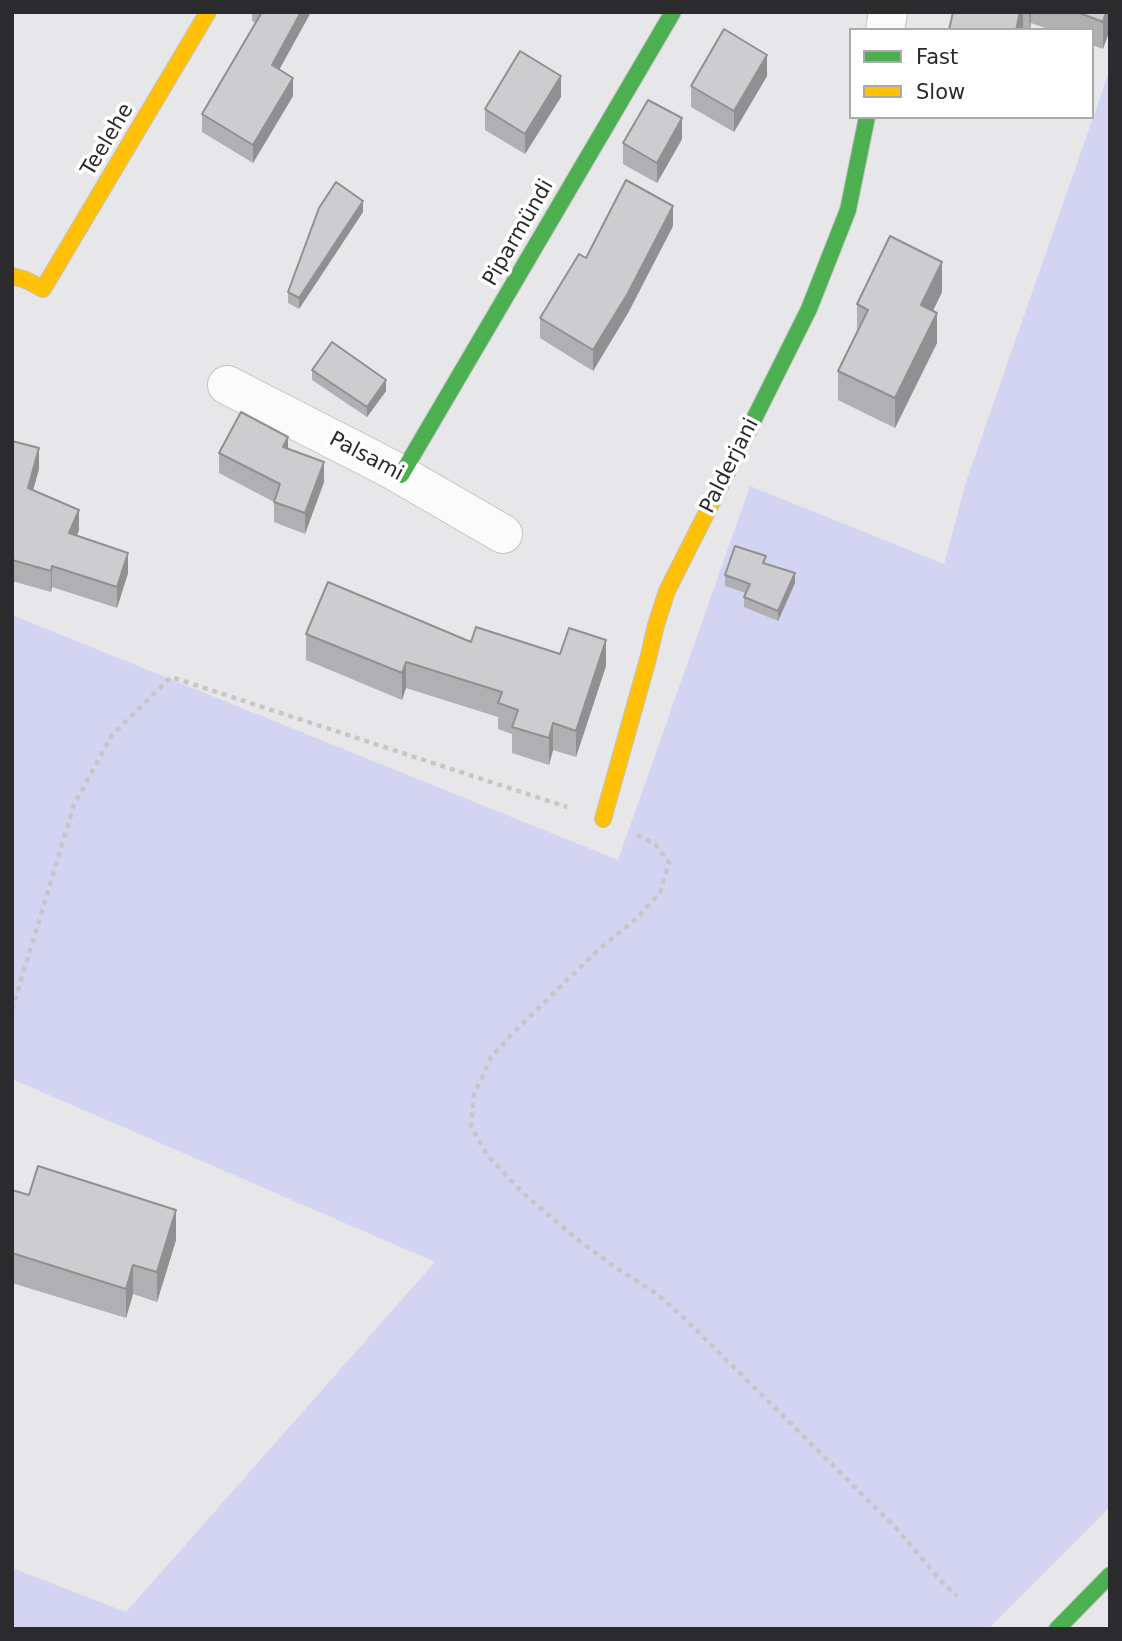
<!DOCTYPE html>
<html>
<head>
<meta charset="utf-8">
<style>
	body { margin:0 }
	#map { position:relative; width:1122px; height:1641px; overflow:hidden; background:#e7e7ea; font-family:"DejaVu Sans",sans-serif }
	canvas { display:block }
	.frame { position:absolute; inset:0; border:14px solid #2b2b2d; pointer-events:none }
	.legend { position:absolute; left:849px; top:28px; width:245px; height:91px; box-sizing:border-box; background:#fff; border:2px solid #aaaaab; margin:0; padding:9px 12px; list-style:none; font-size:21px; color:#2b2b2d }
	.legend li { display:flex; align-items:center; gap:14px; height:35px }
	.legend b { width:35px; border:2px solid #aaaaab }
</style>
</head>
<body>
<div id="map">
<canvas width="1122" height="1641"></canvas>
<div class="frame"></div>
<ul class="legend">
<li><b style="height:9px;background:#4caf50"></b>Fast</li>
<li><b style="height:9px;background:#ffc107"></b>Slow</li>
</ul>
</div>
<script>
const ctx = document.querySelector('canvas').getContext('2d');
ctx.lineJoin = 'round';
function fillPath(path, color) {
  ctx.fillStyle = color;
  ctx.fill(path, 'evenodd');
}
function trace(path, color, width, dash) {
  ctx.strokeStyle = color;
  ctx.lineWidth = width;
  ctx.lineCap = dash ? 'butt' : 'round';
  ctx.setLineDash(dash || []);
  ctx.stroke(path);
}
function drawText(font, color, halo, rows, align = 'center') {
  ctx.font = font + ' "DejaVu Sans",sans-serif';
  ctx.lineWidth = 7;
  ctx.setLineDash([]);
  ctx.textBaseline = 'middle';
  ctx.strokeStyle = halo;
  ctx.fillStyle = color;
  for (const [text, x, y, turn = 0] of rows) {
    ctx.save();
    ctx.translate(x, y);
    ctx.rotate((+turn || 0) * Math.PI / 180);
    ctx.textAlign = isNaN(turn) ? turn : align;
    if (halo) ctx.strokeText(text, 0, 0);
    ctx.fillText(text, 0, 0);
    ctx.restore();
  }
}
const green = new Path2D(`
	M 1110,69 L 1110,1507 L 988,1629 L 12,1629 L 12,1568 L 126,1612 L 435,1262 L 12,1079 L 12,615 L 618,860 L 750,486 L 944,564 L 967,479 Z`);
const path = new Path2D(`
	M 637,835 L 655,844 L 669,863 L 660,892 L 637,918 L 597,951 L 513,1033 L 491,1057 L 474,1095 L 471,1126 L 488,1156 L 524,1194 L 578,1240 L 618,1269 L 657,1294 L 680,1314 L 895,1527 L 942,1582 L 957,1596
	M 12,1010 L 74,805 L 112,735 L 171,677 L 567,807`);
const street = new Path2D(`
	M 885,30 L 888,12
	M 227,385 L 391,469 L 503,534`);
const fast = new Path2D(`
	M 748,431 L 809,309 L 848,210 L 867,117
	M 401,475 L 673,12
	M 1057,1629 L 1110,1575`);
const slow = new Path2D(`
	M 12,276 L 26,280 L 43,289 L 208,12
	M 603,819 L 648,659 L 656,625 L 667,591 L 748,431`);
const wall = new Path2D(`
	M 252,12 L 311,12 L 279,69 L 293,96 L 253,163 L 202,132 L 202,114 L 256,23 L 252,21 Z
	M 953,12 L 1110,12 L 1103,49 L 1092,45 L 1092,30 L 1051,30 L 1031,23 L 1030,30 L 949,30 Z
	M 767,76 L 734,132 L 691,107 L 691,86 Z
	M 561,97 L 525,154 L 485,130 L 485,109 Z
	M 682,139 L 657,183 L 623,164 L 623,143 Z
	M 363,212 L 299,309 L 288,303 L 288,292 Z
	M 673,226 L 628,313 L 593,371 L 540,338 L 540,318 L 586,258 Z
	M 942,292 L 933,311 L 937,343 L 895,428 L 838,400 L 838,371 L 857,333 L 857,304 Z
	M 312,370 L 386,391 L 367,417 L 312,380 Z
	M 12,441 L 39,469 L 33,490 L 79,530 L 77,536 L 128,573 L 117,608 L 52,587 L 51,592 L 12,581 Z
	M 288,449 L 324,482 L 305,534 L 274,522 L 274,502 L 219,473 L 219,453 Z
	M 766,564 L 795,583 L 778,621 L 744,607 L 744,597 L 746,593 L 725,586 L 725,575 Z
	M 306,634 L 560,654 L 606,666 L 576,757 L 553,750 L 549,765 L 512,753 L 512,734 L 498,729 L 498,717 L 406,688 L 402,700 L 306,660 Z
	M 12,1190 L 176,1240 L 157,1302 L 133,1294 L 126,1318 L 12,1283 Z`);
const shadedWall = new Path2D(`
	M 301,12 L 311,12 L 272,83 L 272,65 Z
	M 1020,12 L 1023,12 L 1023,30 L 1016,30 Z
	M 1029,12 L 1031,12 L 1031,23 L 1030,30 Z
	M 1106,12 L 1110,12 L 1110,30 L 1103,49 L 1103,22 Z
	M 767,55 L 767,76 L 734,132 L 734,111 Z
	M 561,76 L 561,97 L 525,154 L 525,134 Z
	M 293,78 L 293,96 L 253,163 L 253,145 Z
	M 682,118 L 682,139 L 657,183 L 657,163 Z
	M 363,201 L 363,212 L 299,309 L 299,298 Z
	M 673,206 L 673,226 L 628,313 L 593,371 L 593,350 Z
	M 942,262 L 942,292 L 921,335 L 921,305 Z
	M 937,313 L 937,343 L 895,428 L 895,398 Z
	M 386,380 L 386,391 L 367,417 L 367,407 Z
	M 288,437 L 288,457 L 283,447 Z
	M 39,448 L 39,469 L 28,508 L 28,488 Z
	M 324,462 L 324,482 L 305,534 L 305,513 Z
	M 79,510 L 79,530 L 69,554 L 69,533 Z
	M 128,553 L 128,573 L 117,608 L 117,587 Z
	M 52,566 L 52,587 L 51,592 L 51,571 Z
	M 795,573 L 795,583 L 778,621 L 778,611 Z
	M 606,640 L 606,666 L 576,757 L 576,731 Z
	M 406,662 L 406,688 L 402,700 L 402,673 Z
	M 553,723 L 553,750 L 549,765 L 549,738 Z
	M 176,1210 L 176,1240 L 157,1302 L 157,1272 Z
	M 133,1265 L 133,1294 L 126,1318 L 126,1289 Z`);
const building = new Path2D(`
	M 262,12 L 301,12 L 272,65 L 293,78 L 253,145 L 202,114 Z
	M 953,12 L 1020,12 L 1016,30 L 949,30 Z
	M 1077,12 L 1106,12 L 1103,22 Z
	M 724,29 L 767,55 L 734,111 L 691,86 Z
	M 520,51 L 561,76 L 525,134 L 485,109 Z
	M 648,100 L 682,118 L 657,163 L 623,143 Z
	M 626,180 L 673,206 L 628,293 L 593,350 L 540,318 L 579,254 L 586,258 Z
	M 336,182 L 363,201 L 299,298 L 288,292 L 319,208 Z
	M 890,236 L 942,262 L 921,305 L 937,313 L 895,398 L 838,371 L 868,310 L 857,304 Z
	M 332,342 L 386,380 L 367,407 L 312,370 Z
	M 241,412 L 288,437 L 283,447 L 324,462 L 305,513 L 274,502 L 280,484 L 219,453 Z
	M 12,441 L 39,448 L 28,488 L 79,510 L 69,533 L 128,553 L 117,587 L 52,566 L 51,571 L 12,560 Z
	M 735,546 L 766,556 L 763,563 L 795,573 L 778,611 L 744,597 L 750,584 L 725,575 Z
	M 328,582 L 471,642 L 476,627 L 560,654 L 569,628 L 606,640 L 576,731 L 553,723 L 549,738 L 512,727 L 518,710 L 498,703 L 502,692 L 406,662 L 402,673 L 306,634 Z
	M 38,1166 L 176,1210 L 157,1272 L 133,1265 L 126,1289 L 12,1253 L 12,1190 L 29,1195 Z`);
const streetNames = [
	["Teelehe",108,140,-59],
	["Piparmündi",519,233,-60],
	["Palsami",366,457,28],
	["Palderjani",730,466,-63]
];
fillPath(green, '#d3d4f2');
trace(street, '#c3c3c5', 40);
trace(fast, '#c3c3c5', 18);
trace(slow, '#c3c3c5', 18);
trace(path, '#c6c6c7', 4.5, [5, 5]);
trace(street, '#fbfbfc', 38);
trace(fast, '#4caf50', 16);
trace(slow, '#ffc107', 16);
fillPath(wall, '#b0b0b3');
fillPath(shadedWall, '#909092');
fillPath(building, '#cdcdd0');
trace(building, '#909092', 2);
drawText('21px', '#2b2b2d', '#fff', streetNames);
</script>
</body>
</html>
